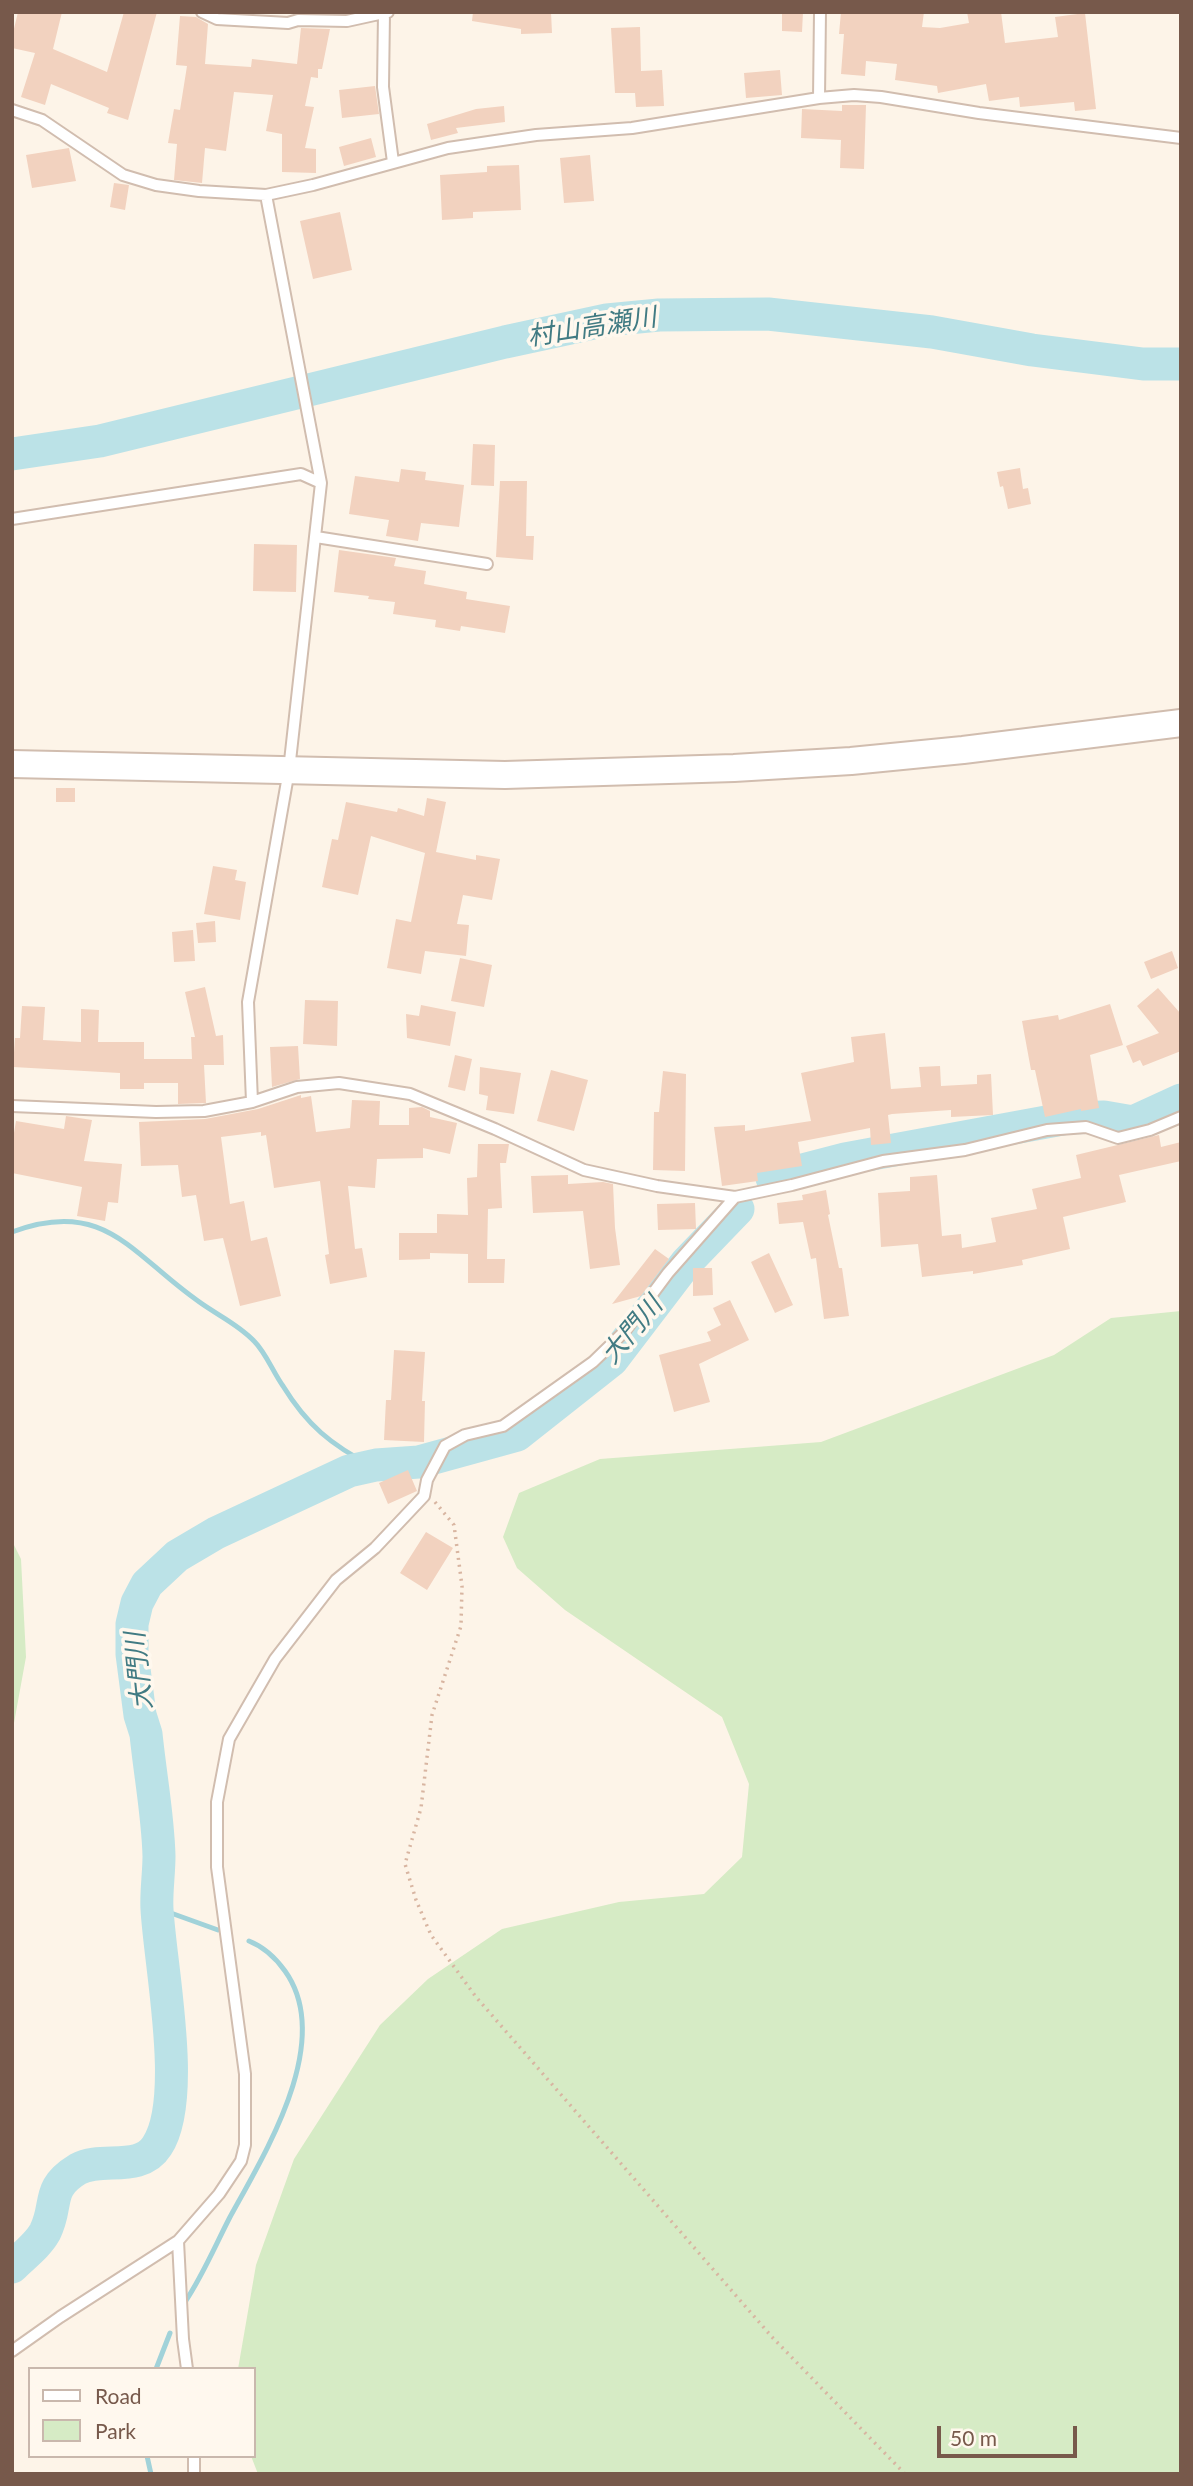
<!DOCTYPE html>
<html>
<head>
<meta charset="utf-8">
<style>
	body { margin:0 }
	#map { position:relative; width:1193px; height:2486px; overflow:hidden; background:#fdf4e8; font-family:Lato,sans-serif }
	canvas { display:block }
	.frame { position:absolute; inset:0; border:14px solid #77594b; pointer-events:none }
	.legend { position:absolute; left:28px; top:2367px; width:228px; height:91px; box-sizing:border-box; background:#fff8ee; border:2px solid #c9b8ad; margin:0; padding:9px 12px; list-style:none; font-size:21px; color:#77594b }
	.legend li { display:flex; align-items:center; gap:14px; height:35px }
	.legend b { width:35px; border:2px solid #c9b8ad }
	.scale { position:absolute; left:937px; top:2426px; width:140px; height:32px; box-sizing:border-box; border:4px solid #77594b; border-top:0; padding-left:9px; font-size:21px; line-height:24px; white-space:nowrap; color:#77594b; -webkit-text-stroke:5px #fff8ee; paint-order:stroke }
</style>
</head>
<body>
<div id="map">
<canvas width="1193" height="2486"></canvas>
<div class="frame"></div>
<ul class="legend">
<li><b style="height:9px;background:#fff"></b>Road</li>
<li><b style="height:19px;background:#d6ebc5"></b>Park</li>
</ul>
<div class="scale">50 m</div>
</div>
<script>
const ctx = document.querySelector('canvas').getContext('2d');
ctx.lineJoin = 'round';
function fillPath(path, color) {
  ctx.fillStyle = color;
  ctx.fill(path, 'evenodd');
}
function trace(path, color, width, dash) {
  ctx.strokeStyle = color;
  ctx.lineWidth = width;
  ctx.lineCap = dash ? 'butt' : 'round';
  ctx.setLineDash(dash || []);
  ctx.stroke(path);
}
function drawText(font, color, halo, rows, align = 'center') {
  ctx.font = font + ' Lato,"Noto Sans JP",sans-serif';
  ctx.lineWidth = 7;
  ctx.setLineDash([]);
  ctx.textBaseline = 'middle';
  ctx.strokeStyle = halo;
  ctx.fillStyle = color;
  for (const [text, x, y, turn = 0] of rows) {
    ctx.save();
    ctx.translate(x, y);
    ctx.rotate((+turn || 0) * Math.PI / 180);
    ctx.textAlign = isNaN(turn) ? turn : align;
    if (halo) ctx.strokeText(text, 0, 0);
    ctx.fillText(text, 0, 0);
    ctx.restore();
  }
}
const green = new Path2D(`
	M 1181,1311 L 1181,2474 L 258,2474 L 251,2456 L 254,2456 L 254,2369 L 238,2369 L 256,2265 L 294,2159 L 380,2025 L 428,1979 L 502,1929 L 619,1902 L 704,1894 L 742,1857 L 749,1784 L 722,1717 L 565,1610 L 517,1568 L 503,1537 L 519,1493 L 600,1459 L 821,1442 L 1054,1355 L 1111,1318 Z
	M 12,1541 L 21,1559 L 26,1657 L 12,1734 Z`);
const stream = new Path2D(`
	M 12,1232 C 105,1197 132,1255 198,1301 C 217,1315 238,1324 254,1341 C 266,1353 273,1372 283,1386 C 307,1425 331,1445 372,1466
	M 157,1908 L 218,1930
	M 185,2302 C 203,2275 215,2246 230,2217 C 265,2153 335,2041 285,1971 C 275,1957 264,1947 249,1941
	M 156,2369 L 170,2333
	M 147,2456 L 151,2474`);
const river = new Path2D(`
	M 12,454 L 100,441 L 505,342 L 607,320 L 659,315 L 768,314 L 932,332 L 1032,350 L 1143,364 L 1181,364
	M 772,1178 L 845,1159 L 1068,1118 L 1104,1117 L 1133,1122 L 1181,1100
	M 12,2267 C 23,2256 38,2245 45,2232 C 59,2204 45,2189 78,2169 C 102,2156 140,2173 157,2146 C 188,2099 160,1966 157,1909 C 156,1892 159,1874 159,1856 C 158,1816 150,1774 146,1734 L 140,1715 L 132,1654 L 132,1624 L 137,1603 L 147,1584 L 177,1556 L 216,1533 L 349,1471 L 376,1465 L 419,1462 L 517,1435 L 612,1360 L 686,1263 L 738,1209`);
const building = new Path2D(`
	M 18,12 L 62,12 L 53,49 L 107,72 L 124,12 L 157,12 L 128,120 L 107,113 L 109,108 L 51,84 L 45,105 L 21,97 L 35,53 L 12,48 L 12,37 Z
	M 473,12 L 551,12 L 552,33 L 521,34 L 521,29 L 472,21 Z
	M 782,12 L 803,12 L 802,32 L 782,31 Z
	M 841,12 L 924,12 L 922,27 L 940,28 L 969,23 L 967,12 L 1001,12 L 1005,43 L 1058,37 L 1055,17 L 1085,13 L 1096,109 L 1075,111 L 1074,102 L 1020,107 L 1019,97 L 989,101 L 986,84 L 938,93 L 937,86 L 895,80 L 897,64 L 866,61 L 865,76 L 841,74 L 844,34 L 839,34 Z
	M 180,16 L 196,17 L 208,24 L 205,64 L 251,67 L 252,59 L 297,64 L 301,28 L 330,29 L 322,69 L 318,69 L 318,78 L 311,77 L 305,106 L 314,107 L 305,148 L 316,149 L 316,173 L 282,172 L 282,134 L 266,131 L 273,95 L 234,92 L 226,151 L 205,148 L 202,183 L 174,180 L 177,144 L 168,143 L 174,109 L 180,110 L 187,66 L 176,65 Z
	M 640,27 L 641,71 L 662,70 L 664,106 L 636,107 L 635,93 L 615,93 L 611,28 Z
	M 780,70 L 782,95 L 746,98 L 744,73 Z
	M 375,86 L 379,114 L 342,118 L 339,90 Z
	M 842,105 L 866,105 L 864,169 L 840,168 L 841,140 L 801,138 L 802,109 L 842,111 Z
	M 504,106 L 505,122 L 456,128 L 458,133 L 431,140 L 427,124 L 476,109 Z
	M 371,138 L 376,157 L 344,166 L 339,147 Z
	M 69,148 L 76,181 L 32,188 L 26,155 Z
	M 590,155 L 594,201 L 564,203 L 560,158 Z
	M 519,165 L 521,210 L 473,212 L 473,218 L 442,220 L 440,175 L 487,172 L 487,166 Z
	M 114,183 L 129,185 L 125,210 L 110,207 Z
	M 340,212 L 352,270 L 313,279 L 300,221 Z
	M 473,444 L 495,445 L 494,486 L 471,485 Z
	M 1020,468 L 1023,489 L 1028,488 L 1031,504 L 1008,509 L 1003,486 L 1000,487 L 997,472 Z
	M 401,469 L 426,472 L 425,480 L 464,485 L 459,527 L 421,523 L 418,541 L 386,536 L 389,520 L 349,514 L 355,476 L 399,482 Z
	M 500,481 L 527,481 L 526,536 L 534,536 L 533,560 L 496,557 Z
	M 254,544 L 297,545 L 296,592 L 253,591 Z
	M 339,550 L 396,558 L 394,566 L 426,571 L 424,584 L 467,592 L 466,599 L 510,606 L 505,633 L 461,626 L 460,631 L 435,627 L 436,620 L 393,614 L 395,602 L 368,599 L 369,596 L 334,592 Z
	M 56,788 L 75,788 L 75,802 L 56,802 Z
	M 427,798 L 446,802 L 436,852 L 476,860 L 476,855 L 500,859 L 492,900 L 463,895 L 457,924 L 469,925 L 466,956 L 425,951 L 421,974 L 387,968 L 396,919 L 411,922 L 425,853 L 371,836 L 358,895 L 322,887 L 332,839 L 338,840 L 346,802 L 397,812 L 398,808 L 424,816 Z
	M 213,866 L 237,870 L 235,880 L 246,882 L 240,920 L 204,914 Z
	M 215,921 L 216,942 L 198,943 L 196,923 Z
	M 193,930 L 195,961 L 174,962 L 172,932 Z
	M 1172,951 L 1178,968 L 1151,979 L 1144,962 Z
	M 460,958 L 492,965 L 484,1007 L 451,1001 Z
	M 205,987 L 216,1036 L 223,1035 L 224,1065 L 204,1065 L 206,1103 L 178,1104 L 178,1083 L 144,1083 L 144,1089 L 120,1089 L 120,1073 L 13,1067 L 15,1038 L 20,1038 L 22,1006 L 45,1007 L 43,1040 L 81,1042 L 81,1009 L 99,1010 L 98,1042 L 144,1042 L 144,1059 L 192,1059 L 191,1037 L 195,1037 L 185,992 Z
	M 1158,988 L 1181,1014 L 1181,1051 L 1143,1066 L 1140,1060 L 1133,1063 L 1126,1046 L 1159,1033 L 1137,1006 Z
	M 305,1000 L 338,1001 L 337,1046 L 303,1044 Z
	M 1110,1004 L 1123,1045 L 1090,1055 L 1099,1108 L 1081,1111 L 1081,1109 L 1045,1117 L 1035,1070 L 1031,1070 L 1022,1021 L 1058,1015 L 1059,1020 Z
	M 421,1005 L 456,1012 L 450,1046 L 407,1038 L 406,1014 L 419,1016 Z
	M 885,1033 L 891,1089 L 921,1087 L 919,1067 L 940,1066 L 941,1086 L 977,1084 L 977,1075 L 991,1074 L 993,1115 L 951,1117 L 951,1110 L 892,1114 L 888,1115 L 891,1143 L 871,1145 L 870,1128 L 798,1142 L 802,1166 L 757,1173 L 758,1181 L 722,1186 L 714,1127 L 745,1125 L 745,1131 L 811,1121 L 801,1073 L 854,1062 L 851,1037 Z
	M 298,1046 L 300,1079 L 272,1087 L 270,1047 Z
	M 455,1055 L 472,1059 L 465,1091 L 448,1087 Z
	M 480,1067 L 521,1073 L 514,1114 L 486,1110 L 488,1096 L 479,1094 Z
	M 551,1070 L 588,1080 L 574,1131 L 537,1121 Z
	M 663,1071 L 686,1074 L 685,1171 L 653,1170 L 654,1112 L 659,1112 Z
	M 301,1095 L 301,1098 L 311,1096 L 316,1132 L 350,1128 L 352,1100 L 380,1101 L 379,1125 L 409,1125 L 409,1108 L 422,1107 L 430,1111 L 430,1117 L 457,1123 L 450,1154 L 423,1148 L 423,1158 L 377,1159 L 375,1188 L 348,1186 L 355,1249 L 362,1248 L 367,1277 L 330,1284 L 325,1255 L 329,1254 L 320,1181 L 274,1188 L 266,1135 L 261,1136 L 261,1132 L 221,1137 L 230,1204 L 244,1201 L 251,1241 L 267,1237 L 281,1296 L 240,1306 L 223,1238 L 204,1241 L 196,1195 L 182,1197 L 178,1165 L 141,1166 L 139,1122 L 205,1119 L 258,1109 Z
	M 66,1116 L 92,1120 L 84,1161 L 122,1164 L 118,1203 L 108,1202 L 105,1221 L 77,1216 L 82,1187 L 12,1173 L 12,1145 L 16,1121 L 64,1129 Z
	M 1159,1135 L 1161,1147 L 1181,1142 L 1181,1161 L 1119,1175 L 1126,1202 L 1063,1217 L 1070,1249 L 1022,1260 L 1023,1265 L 973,1274 L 973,1271 L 922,1277 L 918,1244 L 881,1247 L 878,1193 L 910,1191 L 910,1177 L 937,1175 L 942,1236 L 961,1234 L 962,1248 L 996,1242 L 991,1218 L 1037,1209 L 1032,1189 L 1081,1178 L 1076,1155 Z
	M 478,1144 L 509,1144 L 506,1163 L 500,1163 L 502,1208 L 488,1209 L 487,1259 L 505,1259 L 504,1283 L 468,1283 L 468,1254 L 430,1253 L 430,1259 L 399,1260 L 399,1233 L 437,1233 L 437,1214 L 468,1215 L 467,1178 L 477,1177 Z
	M 568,1175 L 568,1184 L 603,1182 L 613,1184 L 615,1228 L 620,1265 L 590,1269 L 583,1211 L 533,1213 L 531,1176 Z
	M 826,1190 L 830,1214 L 828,1215 L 839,1268 L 842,1268 L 849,1316 L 824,1319 L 816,1258 L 811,1259 L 803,1222 L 779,1224 L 777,1203 L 803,1200 L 802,1195 Z
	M 695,1203 L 696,1229 L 658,1230 L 657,1204 Z
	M 655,1249 L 669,1259 L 665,1264 L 641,1296 L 612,1304 Z
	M 769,1253 L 793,1305 L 775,1313 L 751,1262 Z
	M 693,1268 L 712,1268 L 713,1295 L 693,1296 Z
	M 730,1300 L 749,1340 L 699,1364 L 710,1402 L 674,1412 L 659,1355 L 711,1341 L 707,1332 L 721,1325 L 713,1308 Z
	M 394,1350 L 425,1352 L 422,1401 L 425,1401 L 424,1442 L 384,1440 L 386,1400 L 391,1400 Z
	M 408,1470 L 417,1491 L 388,1504 L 379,1483 Z
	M 426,1532 L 453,1548 L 427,1590 L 400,1573 Z`);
const path = new Path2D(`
	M 435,1502 L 454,1525 L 462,1586 L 461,1626 L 432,1715 L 421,1808 L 405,1864 L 416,1900 L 431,1935 L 476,1997 L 772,2337 L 905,2474`);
const service = new Path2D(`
	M 202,12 L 217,19 L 288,23 L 298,20 L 347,21 L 388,12
	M 384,13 L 383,87 L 393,162
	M 819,98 L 820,12
	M 12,110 L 42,120 L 123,175 L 156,185 L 199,191 L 266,195 L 321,483 L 289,770 L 248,1002 L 252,1102
	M 266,195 L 313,185 L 448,148 L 536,135 L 632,128 L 819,98 L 854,95 L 881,97 L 979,113 L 1181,138
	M 12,519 L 301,474 L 321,483
	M 316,537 L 487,564
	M 12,1106 L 156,1112 L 204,1111 L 252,1102 L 297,1087 L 339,1083 L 410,1094 L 495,1129 L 584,1170 L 657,1186 L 735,1197 L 792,1185 L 883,1161 L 965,1150 L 1047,1130 L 1086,1127 L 1118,1138 L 1150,1130 L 1181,1117
	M 178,2241 L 183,2339 L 187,2369
	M 12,2351 L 60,2317 L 178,2241 L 219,2194 L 241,2161 L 245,2145 L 245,2074 L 217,1867 L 217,1802 L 229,1739 L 275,1659 L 336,1580 L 375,1548 L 424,1496 L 427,1480 L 445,1446 L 465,1435 L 503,1426 L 593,1362 L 624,1332 L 668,1273 L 735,1197
	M 194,2456 L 194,2474`);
const tertiary = new Path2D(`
	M 12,764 L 505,775 L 734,768 L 851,761 L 963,750 L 1181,723`);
const waterNames = [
	["村山高瀬川",592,327,-9],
	["大門川",632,1330,-50],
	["大門川",139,1671,-96]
];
fillPath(green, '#d6ebc5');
trace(stream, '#a1d2d9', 5);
trace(river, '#bbe2e7', 33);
fillPath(building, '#f2d2bf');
trace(service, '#d1bdaf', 14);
trace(tertiary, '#d1bdaf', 30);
trace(path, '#d8b5a1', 3.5, [2, 5]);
trace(service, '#fff', 10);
trace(tertiary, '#fff', 26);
drawText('italic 26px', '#417b83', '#fff8ee', waterNames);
</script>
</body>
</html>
